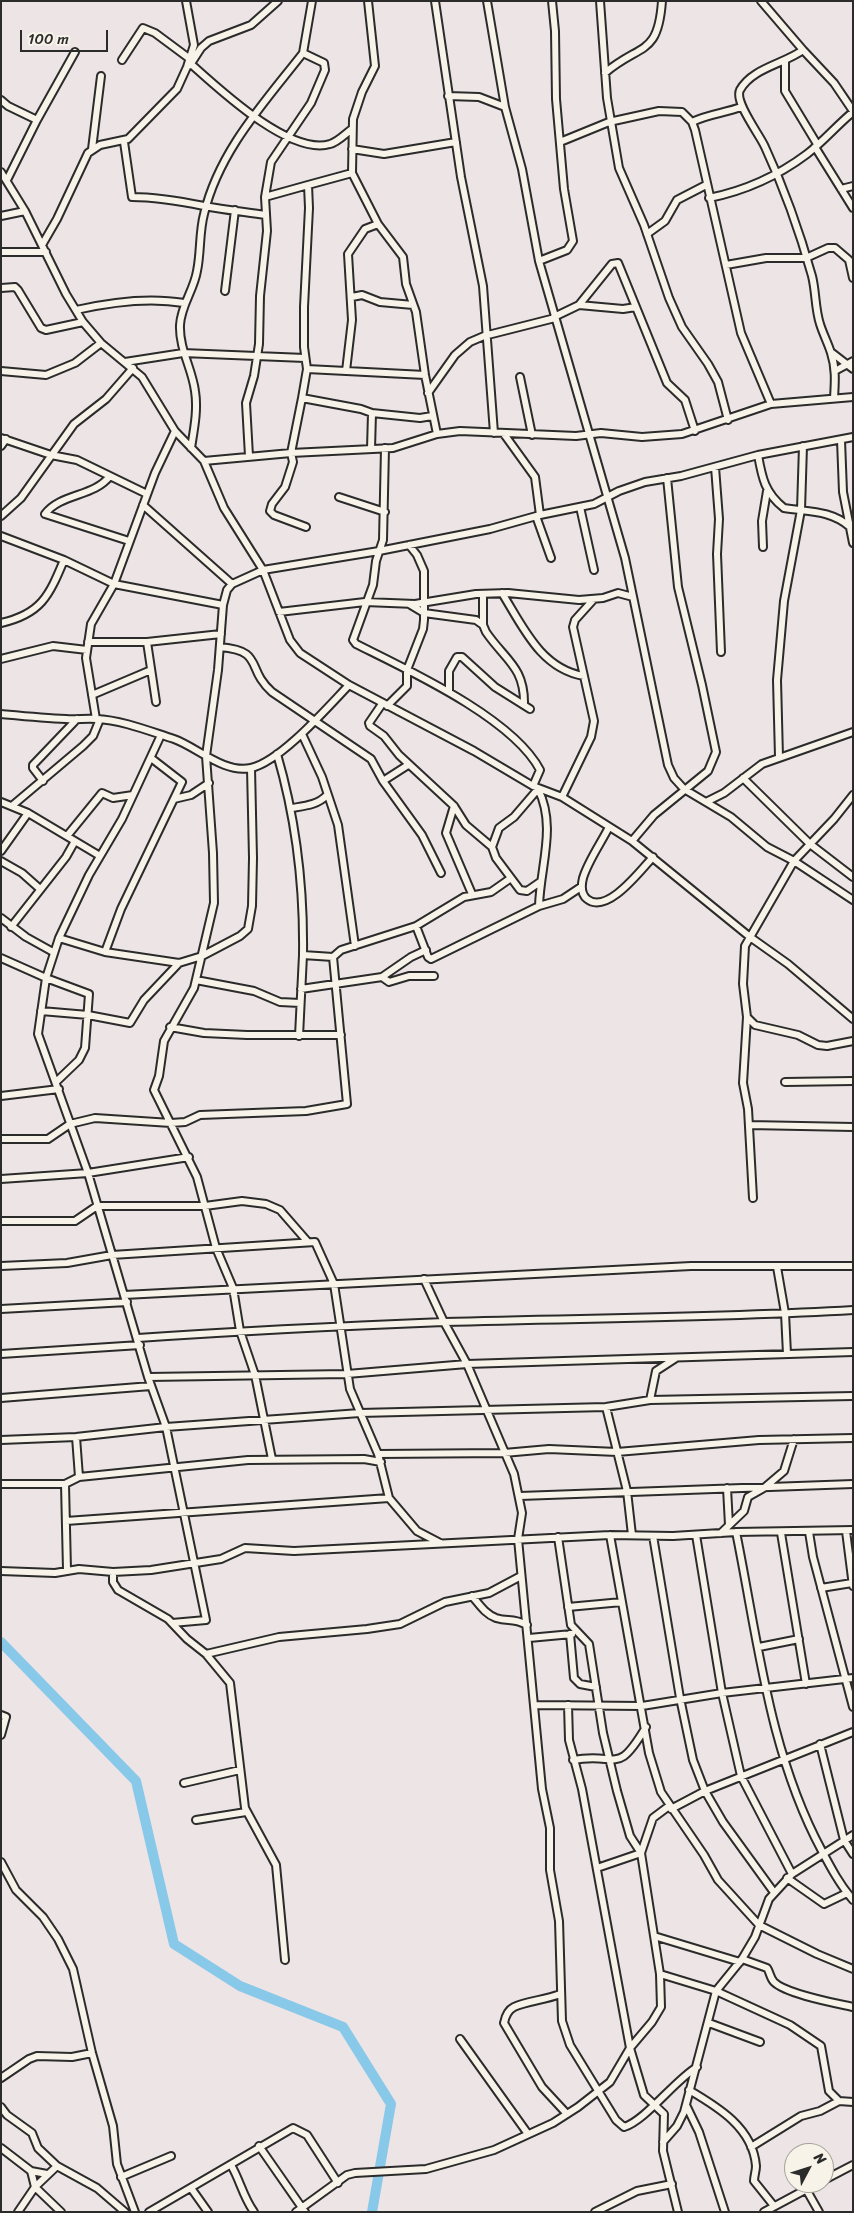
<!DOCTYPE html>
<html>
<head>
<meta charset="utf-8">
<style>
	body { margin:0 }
	#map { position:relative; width:854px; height:2213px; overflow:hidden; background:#ede4e5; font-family:Sriracha,sans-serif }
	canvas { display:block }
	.frame { position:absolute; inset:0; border:2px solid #2b2b2b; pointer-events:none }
	.north { position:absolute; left:784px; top:2143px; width:50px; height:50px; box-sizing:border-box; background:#f7f3e8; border:1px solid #a5a39c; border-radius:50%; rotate:50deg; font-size:14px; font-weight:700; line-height:20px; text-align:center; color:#2b2b2b }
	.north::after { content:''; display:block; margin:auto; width:18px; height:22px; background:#2b2b2b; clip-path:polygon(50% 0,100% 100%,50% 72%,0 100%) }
	.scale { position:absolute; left:20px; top:30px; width:88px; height:22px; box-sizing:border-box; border:2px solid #2b2b2b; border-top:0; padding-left:6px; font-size:15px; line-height:18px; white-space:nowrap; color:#2b2b2b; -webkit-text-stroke:4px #f7f3e8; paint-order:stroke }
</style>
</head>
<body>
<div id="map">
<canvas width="854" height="2213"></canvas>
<div class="frame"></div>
<div class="north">N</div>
<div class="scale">100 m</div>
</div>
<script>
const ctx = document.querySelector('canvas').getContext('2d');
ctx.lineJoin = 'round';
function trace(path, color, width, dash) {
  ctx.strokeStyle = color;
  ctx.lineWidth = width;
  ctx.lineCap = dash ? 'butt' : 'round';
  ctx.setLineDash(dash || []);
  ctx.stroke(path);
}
const river = new Path2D(`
	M 1,1642 L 136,1781 L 174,1944 L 240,1986 L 343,2027 L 391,2104 L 372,2212`);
const minor = new Path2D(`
	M 368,1 L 375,66 L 362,92 L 353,119 L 352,173 L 378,224 L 403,257 L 406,284 L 416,312 L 425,375 L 437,434
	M 435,1 L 461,177 L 483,286 L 494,433
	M 487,1 L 505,107 L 522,169 L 539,261 L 625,558 L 668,765 L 674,778 L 684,789 L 731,817 L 767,847 L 794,861 L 853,900
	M 600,1 L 607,98 L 619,168 L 644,225 L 669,298 L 682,327 L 708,364 L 718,382 L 728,420
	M 761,1 L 803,50 C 784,64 752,68 740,90 C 734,102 760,135 765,147 C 784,188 800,233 812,276 C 816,292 815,309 820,324 C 823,334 828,343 831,353 C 836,368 835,382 834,398
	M 803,50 L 834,83 L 853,111
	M 122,60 L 143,28 L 155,33 L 190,59
	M 785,62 L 785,91 L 817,144
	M 191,64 C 219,89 290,156 330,144 C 338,142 345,134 352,129
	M 190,65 L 201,48 L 209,41 L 251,25 L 278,1
	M 605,73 C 640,43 658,57 662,1
	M 448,96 L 479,97 L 505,107
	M 1,100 L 8,106 L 37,120 L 7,180
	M 37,120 L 75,52
	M 692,122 C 708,114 725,113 741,107
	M 124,142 L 132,197 C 157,197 179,201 204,206 C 225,210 246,212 266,215
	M 560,142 L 609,122 L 659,111 L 682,112 L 692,122 L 695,130 L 741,333 L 771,404
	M 815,147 L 853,208
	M 92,149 L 101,76
	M 352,149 L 384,154 L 456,142
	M 1,172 L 25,211 L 66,294 L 83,322 L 101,343 L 142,377 L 175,431 L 204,461 L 224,508 L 263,570 L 290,640 L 300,653 L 349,685 L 474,751 L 533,786 L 562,797 L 632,841 L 750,937 L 788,964 L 853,1019
	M 352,173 L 308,185 L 309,208 L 304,307 L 304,347 L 307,369 L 302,398 L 361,409 L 372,413 L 371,449
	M 841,189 L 853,186
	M 265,197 L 308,185
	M 709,198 C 744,191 779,175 807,154 C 823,142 837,125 853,112
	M 1,216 L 25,211
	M 647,234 L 665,221 L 677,200 L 706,185
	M 42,245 L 57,219 L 88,153 L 100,145 L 128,139 L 177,89 L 187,67 L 194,45 L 186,1
	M 1,252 L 46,252
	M 539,261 L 567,250 L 573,241 L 564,189 L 556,99 L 555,31 L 552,1
	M 726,265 L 766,258 L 806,258 L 828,248 L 835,248 L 849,260 L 853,278
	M 1,288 L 15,287 L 18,290 L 41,328 L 46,330 L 83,322
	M 225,291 L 235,210
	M 352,297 L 362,295 L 380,302 L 413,305
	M 579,305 L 612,264 L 618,263 L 667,383 L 685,400 L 695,431
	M 76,310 C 111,302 149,297 184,303
	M 554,317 L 579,305 L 623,309 L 636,307
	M 831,352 L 853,369
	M 125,362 L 183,353 L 305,358
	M 307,369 L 425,375
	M 1,371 L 46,375 L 75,363 L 101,343
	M 346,371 L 352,320 L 348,254 L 365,229 L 378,224
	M 835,371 L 853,361
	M 520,377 L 532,435
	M 428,393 L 455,355 L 470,342 L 484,336 L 555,318
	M 302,398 L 291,453 L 293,462 L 285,487 L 272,504 L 270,511 L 274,515 L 306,527
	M 372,413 L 420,418 L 432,416
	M 504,434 L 535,477 L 540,515
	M 1,438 L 51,455 L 77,460 L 147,494
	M 841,440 L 843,492 L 853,543
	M 1,446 L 6,439
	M 191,448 C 194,429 198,410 195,391 C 192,368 179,349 180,325 C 181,305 194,290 197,271 C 201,252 199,233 204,214 C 219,151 264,103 303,53
	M 385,448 L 383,540 L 376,561 L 373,585 L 353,640 L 356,644 C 408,670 513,718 540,770 L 533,786
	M 758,455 C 762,478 765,493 784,508 C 808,512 831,510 850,527
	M 249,456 L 246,403 L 254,376 L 259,344 L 260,296 L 267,231 L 265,197 L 271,162 L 311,103 L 325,70 L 324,63 L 303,53 L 312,1
	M 204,461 L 291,453 L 393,448 L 437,434 L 460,431 L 576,436 L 601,433 L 642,437 L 682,434 L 771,404 L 853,397
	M 715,467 L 719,519 L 717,554 L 721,652
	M 110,476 C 94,497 61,493 45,514 L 129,541
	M 339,497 L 385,512
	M 143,505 L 232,584
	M 580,507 L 594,570
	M 1,516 L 21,498 L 74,424 L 106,399 L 133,368
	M 536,516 L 551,558
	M 1,536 L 64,560 L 114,584 L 223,605
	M 763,547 L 762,521 L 767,491
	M 502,593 C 523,627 541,669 584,676
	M 483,594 L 483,625 L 486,632 C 505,660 525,667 524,705
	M 409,604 L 424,613 L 476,620 L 483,625
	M 279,612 L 365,602 L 415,604 L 476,594 L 508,593 L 579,600 L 603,598 L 618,593 L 633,597
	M 1,623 C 41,614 49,596 64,560
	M 88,642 L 147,642 L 221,634
	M 147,642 L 156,702
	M 220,647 C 265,651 245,668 272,692 L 371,759 L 383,781 L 422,835 L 441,873
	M 1,659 L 53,646 L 87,650
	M 449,692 L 449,671 L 457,657 L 462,657 L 495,687 L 530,709
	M 92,695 L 151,670
	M 382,704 L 369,723 L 370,726 L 384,736 L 399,755 L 454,806 L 466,825 L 492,847
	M 387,706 L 407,686 L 407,670 L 423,629 L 424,620 L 424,571 L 417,555 L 409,545
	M 1,714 C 23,716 44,718 66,719 C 76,720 86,718 96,719 C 122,720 149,731 174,739 C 197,747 224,774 251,768 C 281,761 327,708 349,685
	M 96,719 L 86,658 L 91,624 L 114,584 L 155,473 L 175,431
	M 302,734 L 322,777 L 338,825 L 355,946
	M 161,735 L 122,819 L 89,875 L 59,938 L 46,978 L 38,1034 L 88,1173 L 148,1377 L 166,1427 L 206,1620 L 172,1623
	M 779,757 L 777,680 L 784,601 L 801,510 L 803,446
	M 743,778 L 810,844 L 853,877
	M 43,781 L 33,768 L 33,765 L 77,719
	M 383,781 L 408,765
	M 562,797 L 591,737 L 594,721 L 573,627 L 575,620 L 594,599
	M 174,799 L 191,795 L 209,783
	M 1,802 L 28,813 L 100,856
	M 706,802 L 724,793 L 762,764 L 853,732
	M 13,805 L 83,746 L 93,736 L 100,719
	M 454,806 L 446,833 L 472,894
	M 292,808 C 304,806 318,805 327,795
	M 609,827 C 601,843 588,861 583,878 C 581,886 581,894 587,899 C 607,915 640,871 653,857
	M 67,836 L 102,793 L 113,798 L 133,795
	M 632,841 L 654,815 L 708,771 L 716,752 L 702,685 L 678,587 L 667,478
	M 1,851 L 28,813
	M 1,861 L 22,873 L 40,889
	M 539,906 C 540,867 557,826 538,789 L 514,817 L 499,828 L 492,847 L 496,858 L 520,890 L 527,891 L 540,882
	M 1,918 L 26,937 L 53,952
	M 416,926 L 428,957 L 431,959 L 539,906 L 563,899 L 581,887
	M 11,927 L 66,857 L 75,841
	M 59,938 L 105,952 L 121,909 L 182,782 L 151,758
	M 105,952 L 179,963 L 202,956 L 240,936 L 248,929 L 252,906 L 253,858 L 251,768
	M 333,957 L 341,950 L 416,926 L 464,897 L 491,892 L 511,878
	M 1,958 L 46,978 L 89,994 L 85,1048 L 79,1060 L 56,1082
	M 382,977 L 389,982 L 409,976 L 434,976
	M 196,980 L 254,991 L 280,1002 L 300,1003
	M 301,989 L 382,977 L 411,957 L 426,950
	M 41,1011 L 88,1015 L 130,1023 L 144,1000 L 179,963
	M 747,1017 L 755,1025 L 798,1035 L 818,1045 L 827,1046 L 853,1041
	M 170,1027 L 204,1033 L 247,1035 L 341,1035
	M 299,1036 L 303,955
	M 785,1082 L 853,1081
	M 1,1096 L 59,1089
	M 749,1125 L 853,1127
	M 1,1139 L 48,1139 L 70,1124 L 95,1118 L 171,1123 L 185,1122 L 200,1115 L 306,1111 L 347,1104 L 333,957 L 303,955 C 304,887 296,819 277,754
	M 1,1179 L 88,1173 L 189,1157
	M 753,1198 L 748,1109 L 743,1083 L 747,1017 L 743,984 L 745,946 L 794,861 L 834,819 L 853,795
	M 1,1221 L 75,1221 L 97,1206 L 205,1206 L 242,1201 L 266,1204 L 280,1210 L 307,1241
	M 1,1266 L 67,1263 L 112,1255 L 315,1242 L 334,1284 L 350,1389 L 378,1454 L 389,1498 L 417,1531 L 440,1543
	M 777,1267 L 785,1313 L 787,1354
	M 424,1279 L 444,1322 L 467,1364 L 514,1474 L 522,1513 L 518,1539 L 542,1789 L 550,1828 L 550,1870 L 559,1921 L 562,2021 L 570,2045 L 616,2120 L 624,2127 C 645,2121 675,2080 697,2067
	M 124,1295 L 691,1266 L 853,1266
	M 1,1309 L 127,1302
	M 138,1338 C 240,1331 342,1326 444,1322 C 580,1318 717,1318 853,1310
	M 1,1354 L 140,1345
	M 148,1377 L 347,1374 L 467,1364 L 853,1352
	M 1,1398 L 151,1386
	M 650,1400 L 656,1371 L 676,1358
	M 606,1407 L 627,1491 L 632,1535
	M 76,1437 L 79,1477
	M 1,1440 L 76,1437 L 166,1427 L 360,1413 L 606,1407 L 650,1400 L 853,1396
	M 378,1454 L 504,1453 L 549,1449 L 617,1452 L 759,1440 L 853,1438
	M 272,1459 L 255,1375 L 240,1331 L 233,1288 L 216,1248 L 197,1177 L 154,1090 L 159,1076 L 164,1041 L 194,988 L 214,903 L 213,853 L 206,756 L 218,670 L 223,605 L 227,590 L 232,584 L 263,570 L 379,551 L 490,529 L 540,515 L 594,504 L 619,491 L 645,482 L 681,476 L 758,455 L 853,437
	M 1,1484 L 65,1484 L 79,1477 L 248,1460 L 364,1459 L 381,1462
	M 65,1484 L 67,1570
	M 727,1488 L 729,1525
	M 520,1496 L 853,1484
	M 66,1521 L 389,1498
	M 846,1531 L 853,1586
	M 736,1532 C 758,1640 769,1753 822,1851 C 831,1868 840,1885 853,1900
	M 809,1532 L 813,1557 L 853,1707
	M 721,1533 L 744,1511 L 748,1497 L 764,1488 L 784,1471 L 794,1439
	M 781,1533 L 806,1684
	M 610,1535 L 649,1753 L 661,1792 L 704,1855 L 718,1880 L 759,1925 L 817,1954 L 853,1969
	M 696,1535 L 722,1693 L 741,1776 L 792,1874
	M 653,1536 L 680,1698 L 693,1760 L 705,1791 L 723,1822 L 773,1891
	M 1,1571 L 55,1573 L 79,1569 L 113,1572 L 151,1570 L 221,1559 L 245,1548 L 294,1551 L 610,1535 L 673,1536 L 736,1532 L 853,1530
	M 113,1572 L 113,1582 L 118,1590 L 168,1619 L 187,1639 L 206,1654 L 230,1683 L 245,1808 L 276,1865 L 285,1960
	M 821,1588 L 852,1583
	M 472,1596 C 479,1604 485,1614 496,1618 C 509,1622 512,1617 527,1625
	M 568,1607 L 622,1602
	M 570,1634 L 574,1678 L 580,1684 L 596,1687
	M 529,1638 L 572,1634
	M 759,1647 L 799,1639
	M 206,1654 L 279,1637 L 367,1629 L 400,1624 L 445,1602 L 489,1593 L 521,1576
	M 535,1705 L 642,1706 L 722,1693 L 853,1678
	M 568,1705 L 569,1740 L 582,1789 L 630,2048 L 644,2095 L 664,2114 L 663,2151 L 678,2212
	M 1,1715 L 6,1717 L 1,1735
	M 820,1744 L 844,1840 L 853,1854
	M 573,1760 C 619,1752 616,1777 646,1727
	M 184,1783 L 240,1770
	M 671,1809 L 705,1791 L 853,1732
	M 196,1820 L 246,1812
	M 1,1862 L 16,1890 L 43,1917 L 58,1939 L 73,1969 L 92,2053 L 113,2126 L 117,2164 L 135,2212
	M 597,1868 L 641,1853 L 653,1818 L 669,1806
	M 787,1878 L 824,1904 L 847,1893
	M 654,1936 L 740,1962
	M 742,1959 L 767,1968 C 770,1972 770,1978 774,1982 C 786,1994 835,2003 853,2007
	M 660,1974 L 716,1991 L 790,2025 L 821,2046 L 829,2091 L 839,2101 L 853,2102
	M 560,1994 C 545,2000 527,2001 514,2007 C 508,2010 505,2018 504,2023 L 542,2087 L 567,2114
	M 709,2023 L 760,2042
	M 460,2039 L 528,2134
	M 1,2078 L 29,2059 L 37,2056 L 72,2057 L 92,2053
	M 689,2090 C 718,2107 753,2128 756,2166 C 756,2171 754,2176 754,2181 L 774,2206
	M 686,2105 L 699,2132 L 725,2212
	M 1,2107 L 7,2115 L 32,2133 L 38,2148 L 57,2166 L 97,2188 L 125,2212
	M 663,2142 L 677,2126 L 684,2112 L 716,1991 L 742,1959 L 755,1937 L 769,1899 L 792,1874 L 853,1835
	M 259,2146 L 305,2212
	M 751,2147 L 801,2116 L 820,2111 L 839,2101
	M 1,2148 L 31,2171 L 35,2187 L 61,2212
	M 231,2165 C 240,2180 243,2197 254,2212
	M 31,2171 L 47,2174
	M 121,2177 L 171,2156
	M 824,2180 L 853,2165
	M 191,2188 L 208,2212
	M 806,2189 L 819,2212
	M 18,2212 L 35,2187 L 57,2166
	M 149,2212 L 293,2128 L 307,2135 L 338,2183
	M 296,2212 L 347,2175 L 355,2173 L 426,2169 L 494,2150 L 553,2123 L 578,2107 L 610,2082 L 630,2048 L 652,2022 L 661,2007 L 660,1974 L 641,1853 L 630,1836 L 617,1791 L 603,1733 L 589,1644 L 571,1625 L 558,1537
	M 595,2212 L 637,2191 L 672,2184
	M 764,2212 L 818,2183`);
trace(river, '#88c8e9', 10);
trace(minor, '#2b2b2b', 10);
trace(minor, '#f7f3e8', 6);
</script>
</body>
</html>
